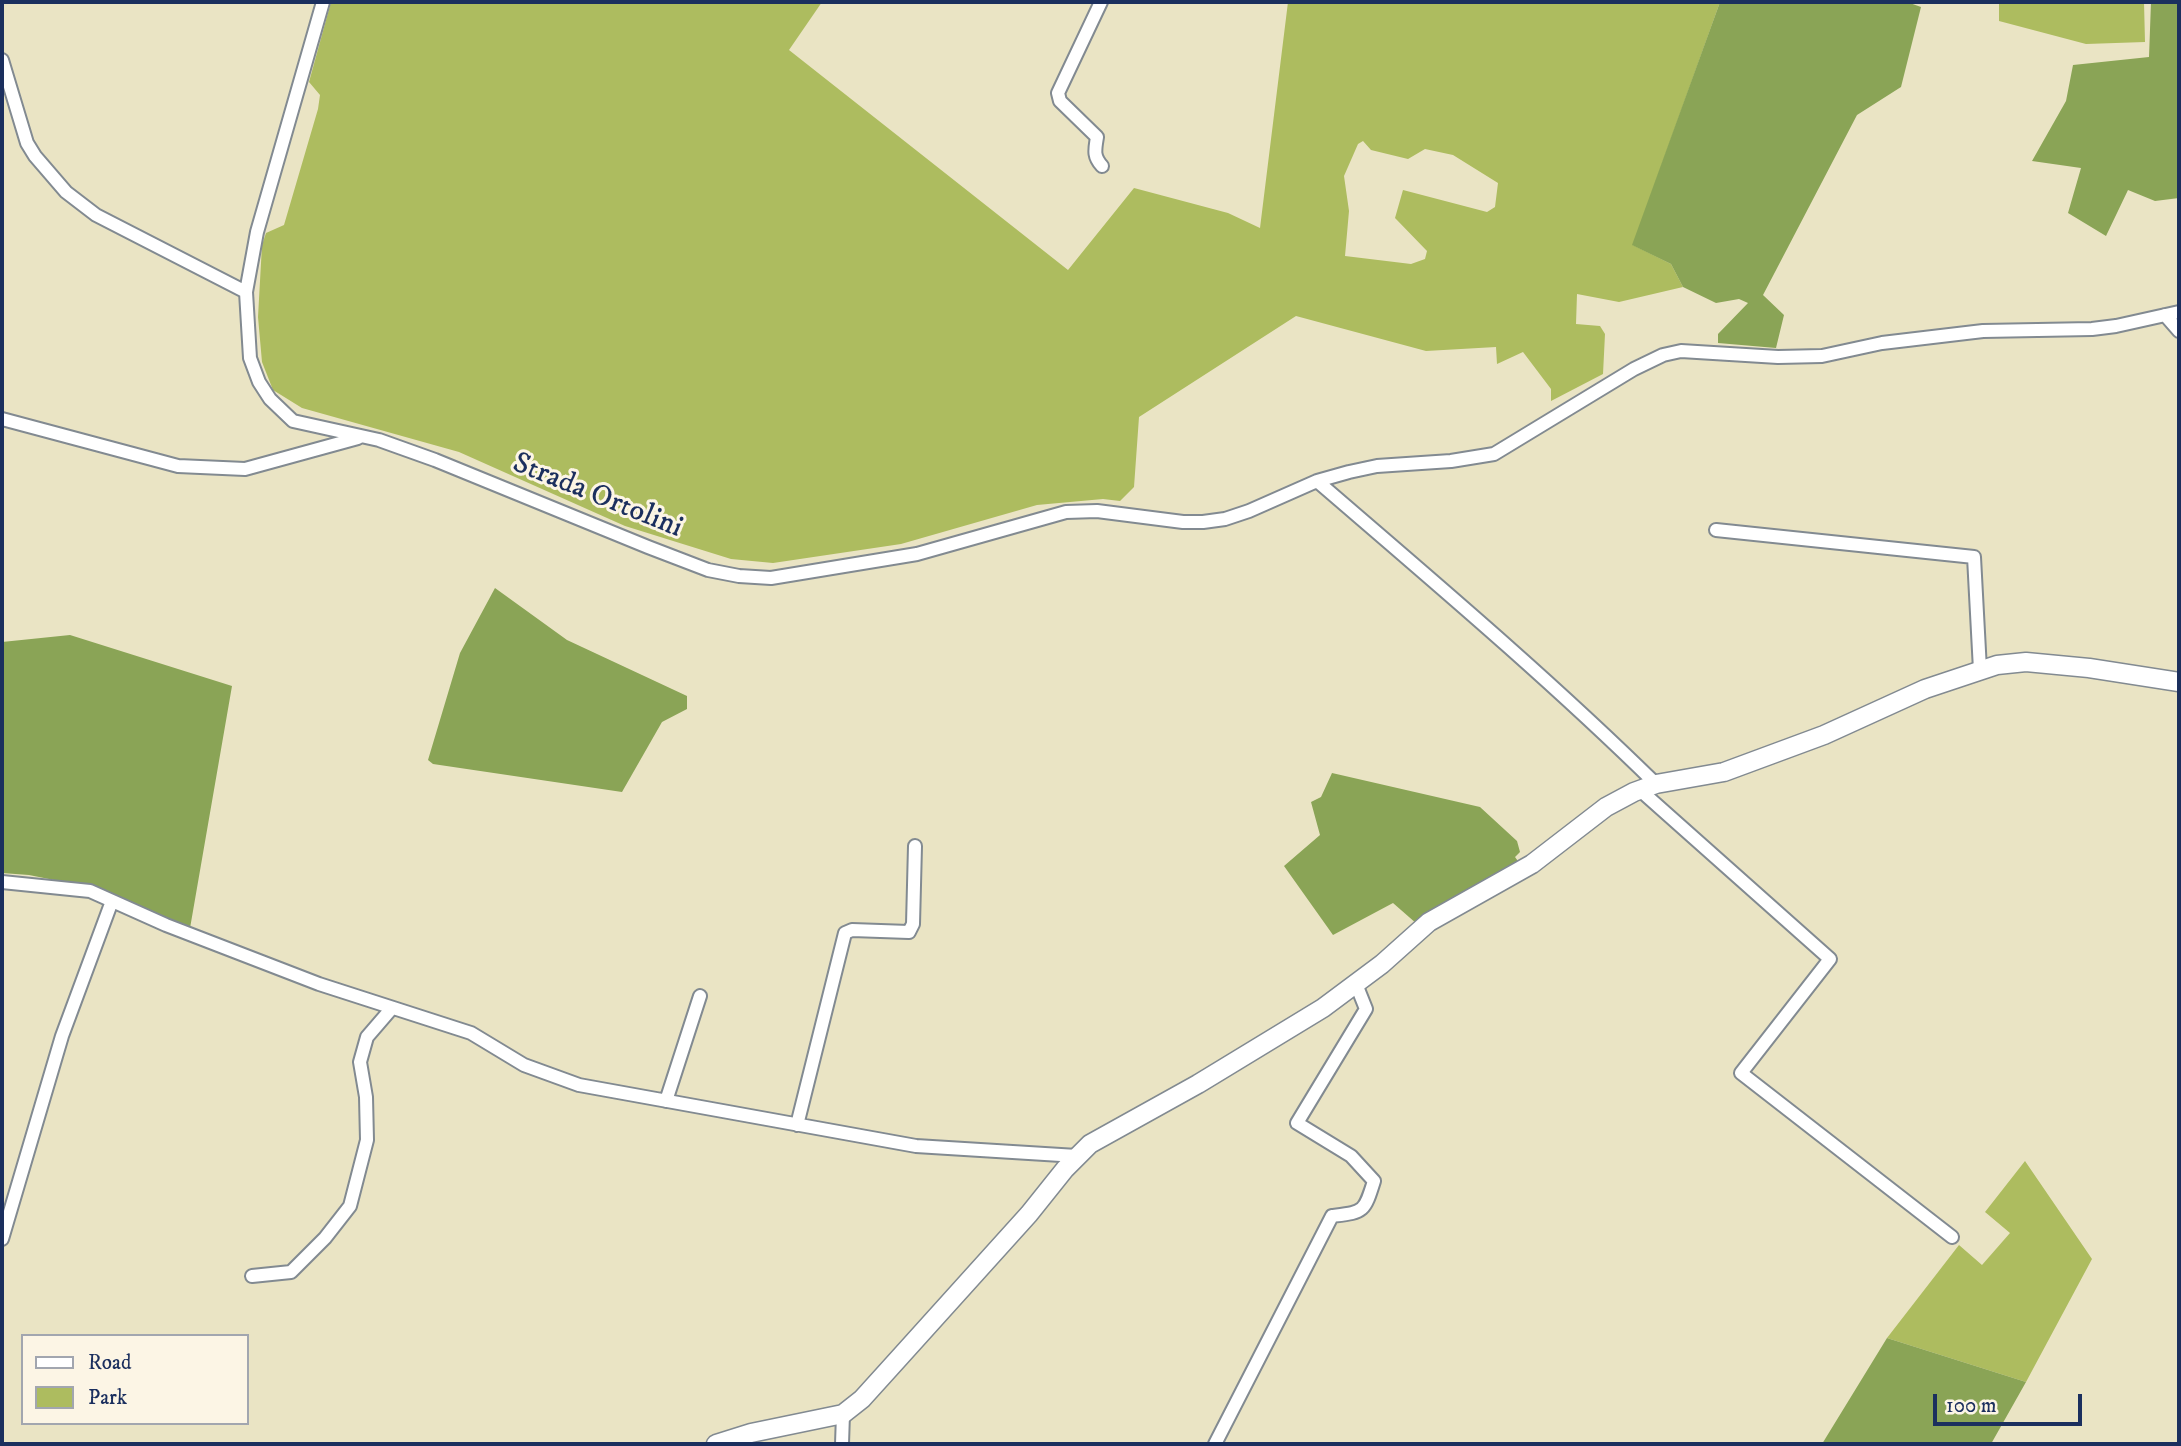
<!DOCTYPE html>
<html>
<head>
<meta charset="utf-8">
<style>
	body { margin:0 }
	#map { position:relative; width:2181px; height:1446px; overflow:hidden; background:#eae4c4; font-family:"IM FELL DW Pica",serif }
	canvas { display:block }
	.frame { position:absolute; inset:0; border:4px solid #1b2f5e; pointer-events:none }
	.legend { position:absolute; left:21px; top:1334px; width:228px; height:91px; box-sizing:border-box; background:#fcf5e5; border:2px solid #a2a6af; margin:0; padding:9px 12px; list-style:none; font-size:21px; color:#1b2f5e }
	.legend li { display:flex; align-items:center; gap:14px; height:35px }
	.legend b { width:35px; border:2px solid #a2a6af }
	.scale { position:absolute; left:1933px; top:1394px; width:149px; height:32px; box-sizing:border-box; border:4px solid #1b2f5e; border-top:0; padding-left:9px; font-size:21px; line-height:24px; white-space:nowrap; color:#1b2f5e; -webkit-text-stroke:5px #fcf5e5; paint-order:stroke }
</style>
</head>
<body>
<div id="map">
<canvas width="2181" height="1446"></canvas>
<div class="frame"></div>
<ul class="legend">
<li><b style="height:9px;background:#fff"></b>Road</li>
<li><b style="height:19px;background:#adbc5f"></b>Park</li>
</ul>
<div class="scale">100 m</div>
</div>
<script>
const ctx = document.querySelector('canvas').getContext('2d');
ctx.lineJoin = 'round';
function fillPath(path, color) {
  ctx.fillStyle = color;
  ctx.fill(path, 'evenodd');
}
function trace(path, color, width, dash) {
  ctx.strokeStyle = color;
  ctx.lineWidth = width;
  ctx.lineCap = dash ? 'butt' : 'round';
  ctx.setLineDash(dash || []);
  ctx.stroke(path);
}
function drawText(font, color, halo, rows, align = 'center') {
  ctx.font = font + ' "IM FELL DW Pica",serif';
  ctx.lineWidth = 6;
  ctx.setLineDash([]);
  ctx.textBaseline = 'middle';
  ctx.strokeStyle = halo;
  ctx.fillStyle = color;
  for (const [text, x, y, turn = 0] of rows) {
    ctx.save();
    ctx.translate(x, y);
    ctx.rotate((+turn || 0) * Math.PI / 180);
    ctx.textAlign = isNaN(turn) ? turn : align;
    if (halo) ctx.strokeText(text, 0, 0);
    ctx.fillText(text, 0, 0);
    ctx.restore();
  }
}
const green = new Path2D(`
	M 331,2 L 822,2 L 789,50 L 1068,270 L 1134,188 L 1228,213 L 1260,228 L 1288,2 L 1720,2 L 1633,245 L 1671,264 L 1683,287 L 1619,302 L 1577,294 L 1576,324 L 1600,326 L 1605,334 L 1603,374 L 1551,401 L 1551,389 L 1523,352 L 1497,364 L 1496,347 L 1426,351 L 1296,316 L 1139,417 L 1134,487 L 1120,501 L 1103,499 L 1037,505 L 901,544 L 773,563 L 731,559 L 625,526 L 459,452 L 302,408 L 273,390 L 262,362 L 258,317 L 262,245 L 266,233 L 284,225 L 318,109 L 320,95 L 309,82 ZM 1363,141 L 1371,150 L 1408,159 L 1425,149 L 1453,155 L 1498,183 L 1495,207 L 1487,212 L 1403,190 L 1395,218 L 1427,251 L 1425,259 L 1411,264 L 1345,256 L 1349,211 L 1344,176 L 1358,144 Z
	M 1999,2 L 2144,2 L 2145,42 L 2086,44 L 1999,21 Z
	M 2025,1161 L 2092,1259 L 2026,1382 L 1887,1338 L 1959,1245 L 1982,1265 L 2010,1233 L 1985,1212 Z`);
const forest = new Path2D(`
	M 1720,2 L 1907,2 L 1921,7 L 1901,87 L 1857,115 L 1763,295 L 1784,315 L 1776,348 L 1718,343 L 1718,334 L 1748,303 L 1739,299 L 1716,303 L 1683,287 L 1671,264 L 1632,245 Z
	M 2151,2 L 2179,2 L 2179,198 L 2155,201 L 2128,190 L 2106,236 L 2068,213 L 2081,168 L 2032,161 L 2066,101 L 2073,65 L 2149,57 Z
	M 495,588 L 567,640 L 687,696 L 687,709 L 662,722 L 622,792 L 433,764 L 428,760 L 460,653 Z
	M 70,635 L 232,686 L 189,934 L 94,888 L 29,875 L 2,873 L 2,642 Z
	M 1332,773 L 1480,807 L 1517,841 L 1520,852 L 1515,857 L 1520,864 L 1417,924 L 1393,903 L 1333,935 L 1284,866 L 1320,835 L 1311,802 L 1321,797 Z
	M 1887,1338 L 2026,1382 L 1991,1444 L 1822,1444 Z`);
const minor = new Path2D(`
	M 323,2 L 257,232 L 246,292 L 250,358 L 259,382 L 270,399 L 293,421 L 379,440 L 435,460 L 648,547 L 708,570 L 739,576 L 771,578 L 917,554 L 1066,512 L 1097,511 L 1183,522 L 1203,522 L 1225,519 L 1249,511 L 1317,481 L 1349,472 L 1377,466 L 1451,461 L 1494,454 L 1634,369 L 1663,355 L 1681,351 L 1778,357 L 1822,356 L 1882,343 L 1983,331 L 2092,329 L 2116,326 L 2179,312
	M 1101,2 L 1058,93 L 1060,101 L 1097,137 C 1095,150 1093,156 1102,166
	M 2,60 L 27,143 L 35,156 L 66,192 L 96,215 L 246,292
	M 2165,315 L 2179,331
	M 2,419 L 178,466 L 245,469 L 358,438
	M 1317,481 C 1432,580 1548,678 1656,784
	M 1716,530 L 1974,557 L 1980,670
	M 1640,790 L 1830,959 L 1741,1073 L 1952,1237
	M 2,882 L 90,891 L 166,925 L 319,984 L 471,1033 L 524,1065 L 579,1085 L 916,1146 L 1077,1156
	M 666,1101 L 700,996
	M 797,1125 L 845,933 L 852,930 L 909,932 L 913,924 L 915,846
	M 2,1239 L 62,1036 L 112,901
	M 252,1276 L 291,1272 L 325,1238 L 350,1206 L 367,1140 L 366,1097 L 360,1062 L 367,1037 L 392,1008
	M 842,1444 L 843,1414
	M 1215,1444 L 1332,1216 C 1364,1212 1364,1213 1374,1181 L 1351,1156 L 1297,1123 L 1366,1009 L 1356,984`);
const secondary = new Path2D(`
	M 716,1444 L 751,1433 L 843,1414 L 862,1399 L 900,1357 L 1029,1214 L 1065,1169 L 1090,1144 L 1198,1084 L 1323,1008 L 1382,964 L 1429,922 L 1532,864 L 1606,807 L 1634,792 L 1656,784 L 1724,772 L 1824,735 L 1925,689 L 1997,665 L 2026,662 L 2089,668 L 2179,682`);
const streetNames = [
	["Strada Ortolini",597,497,22]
];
fillPath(green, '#adbc5f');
fillPath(forest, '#8aa456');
trace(minor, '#828a91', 16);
trace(secondary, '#828a91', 21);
trace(minor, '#fff', 12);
trace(secondary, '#fff', 18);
drawText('30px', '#1b2f5e', '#fcf5e5', streetNames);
</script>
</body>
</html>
